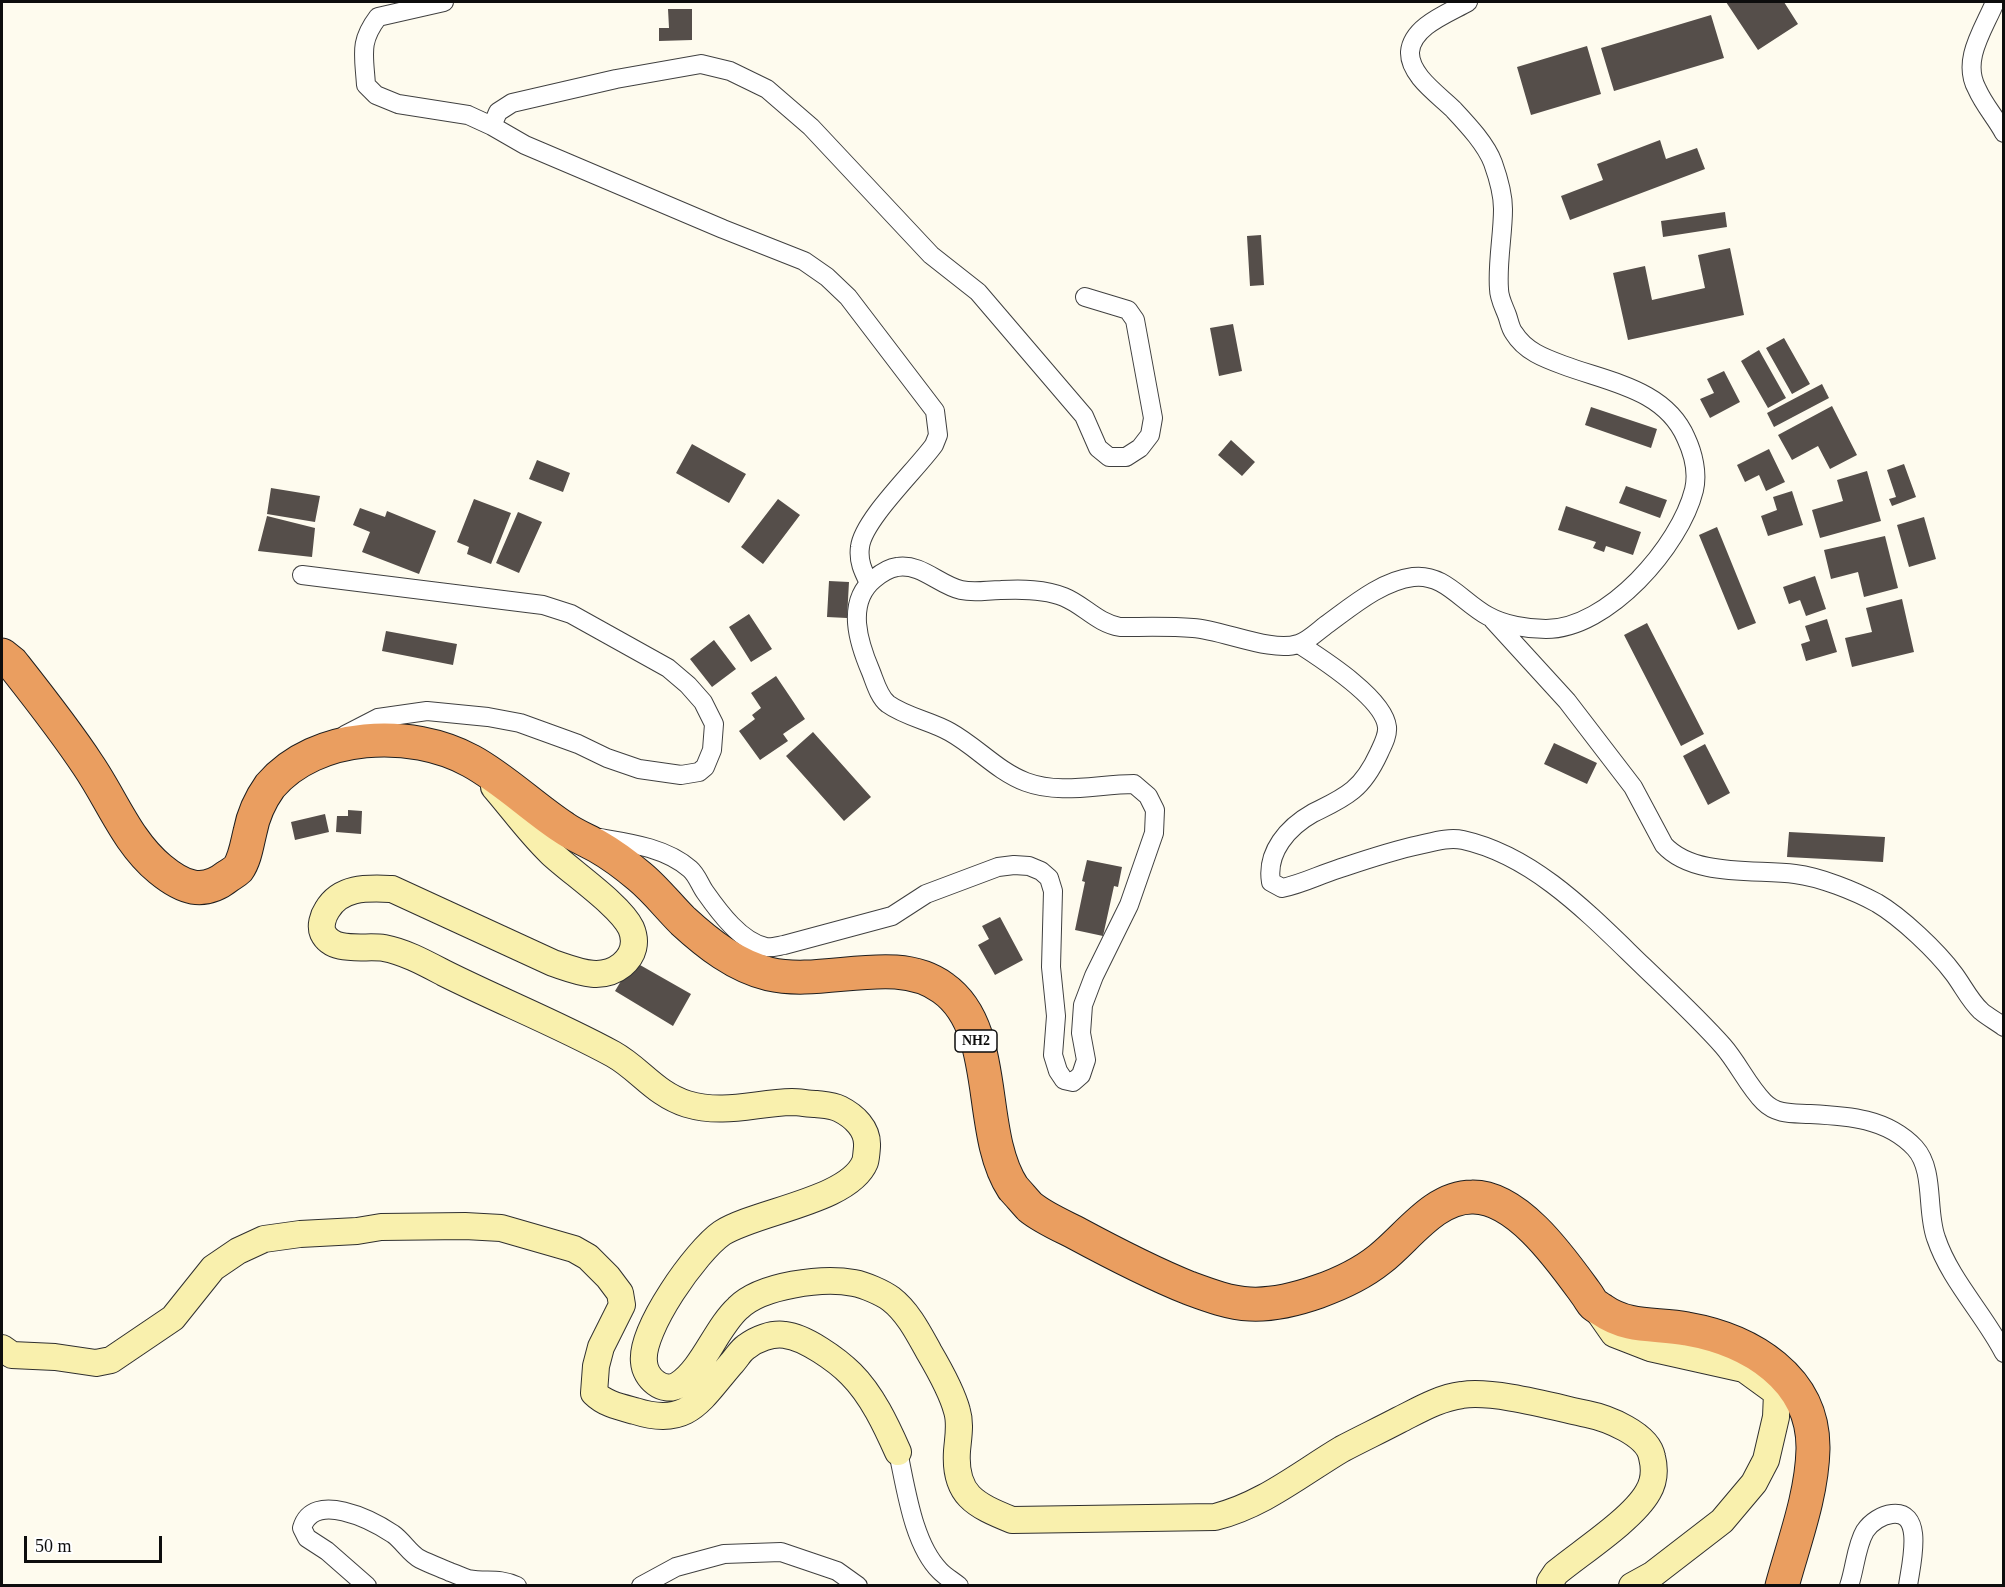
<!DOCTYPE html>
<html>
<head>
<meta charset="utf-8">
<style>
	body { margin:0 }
	#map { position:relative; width:2005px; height:1587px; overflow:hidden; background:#fefbee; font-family:"Times New Roman",serif }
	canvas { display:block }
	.frame { position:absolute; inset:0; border:3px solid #0d0d0d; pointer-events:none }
	.scale { position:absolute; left:24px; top:1536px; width:138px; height:27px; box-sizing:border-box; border:3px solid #0d0d0d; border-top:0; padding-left:8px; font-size:18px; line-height:21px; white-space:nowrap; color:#0d0d0d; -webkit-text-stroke:4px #fff; paint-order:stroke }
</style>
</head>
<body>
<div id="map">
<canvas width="2005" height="1587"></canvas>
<div class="frame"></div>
<div class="scale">50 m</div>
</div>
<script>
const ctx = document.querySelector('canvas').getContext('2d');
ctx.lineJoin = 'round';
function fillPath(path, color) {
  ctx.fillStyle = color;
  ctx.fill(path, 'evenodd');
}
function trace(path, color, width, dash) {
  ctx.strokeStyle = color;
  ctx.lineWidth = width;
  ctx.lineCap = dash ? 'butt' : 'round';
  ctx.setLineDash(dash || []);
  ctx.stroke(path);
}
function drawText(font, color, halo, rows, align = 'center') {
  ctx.font = font + ' "Times New Roman",serif';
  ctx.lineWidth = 6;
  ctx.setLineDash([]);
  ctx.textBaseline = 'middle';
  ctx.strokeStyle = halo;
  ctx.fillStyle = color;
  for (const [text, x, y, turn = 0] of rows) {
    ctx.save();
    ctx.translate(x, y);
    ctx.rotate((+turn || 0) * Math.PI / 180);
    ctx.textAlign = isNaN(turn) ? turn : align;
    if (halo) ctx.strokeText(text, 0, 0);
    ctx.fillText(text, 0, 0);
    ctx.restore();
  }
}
const building = new Path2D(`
	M 1726,2 L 1784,2 L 1798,24 L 1758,50 Z
	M 668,9 L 692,9 L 692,40 L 659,41 L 659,28 L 669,28 Z
	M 1711,15 L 1724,58 L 1614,91 L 1601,48 Z
	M 1587,46 L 1601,94 L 1531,115 L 1517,67 Z
	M 1660,140 L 1666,159 L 1697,148 L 1705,169 L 1570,220 L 1561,196 L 1603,180 L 1597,164 Z
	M 1725,212 L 1727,227 L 1663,237 L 1661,221 Z
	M 1261,235 L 1264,285 L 1250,286 L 1247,236 Z
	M 1730,248 L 1744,315 L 1628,340 L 1613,273 L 1645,266 L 1652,300 L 1705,288 L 1698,255 Z
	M 1233,324 L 1242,371 L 1219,376 L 1210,328 Z
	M 1784,338 L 1810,384 L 1792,394 L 1766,348 Z
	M 1759,350 L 1786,398 L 1768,408 L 1741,361 Z
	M 1724,371 L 1740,402 L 1710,418 L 1700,399 L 1714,393 L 1707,379 Z
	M 1822,384 L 1829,398 L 1774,427 L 1767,413 Z
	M 1832,406 L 1857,455 L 1830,469 L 1818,446 L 1792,460 L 1778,435 Z
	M 1591,407 L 1657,429 L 1651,448 L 1585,425 Z
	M 1231,440 L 1255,462 L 1242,476 L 1218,455 Z
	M 692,444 L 746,474 L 729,503 L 676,473 Z
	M 1769,449 L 1785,482 L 1766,491 L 1759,475 L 1745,482 L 1737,465 Z
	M 537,460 L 570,473 L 563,492 L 529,479 Z
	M 1904,464 L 1916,497 L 1892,506 L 1889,499 L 1896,497 L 1887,470 Z
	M 1867,471 L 1881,521 L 1820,538 L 1812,510 L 1843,501 L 1837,480 Z
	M 1626,486 L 1667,500 L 1660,518 L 1619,503 Z
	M 271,488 L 320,496 L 315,522 L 267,514 Z
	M 1792,491 L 1803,525 L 1768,536 L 1761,516 L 1777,510 L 1773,497 Z
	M 474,499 L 511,513 L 491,564 L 467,554 L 469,547 L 457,542 Z
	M 778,499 L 800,515 L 763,564 L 741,547 Z
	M 1566,506 L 1641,532 L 1633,555 L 1606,546 L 1604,552 L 1593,548 L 1596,542 L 1558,530 Z
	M 360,508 L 385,517 L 387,511 L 436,531 L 419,574 L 362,552 L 370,532 L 353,525 Z
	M 518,512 L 542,522 L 519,573 L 496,563 Z
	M 267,516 L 315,528 L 312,557 L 258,551 Z
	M 1924,517 L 1936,559 L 1909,567 L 1897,525 Z
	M 1717,527 L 1756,623 L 1738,630 L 1699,535 Z
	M 1885,536 L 1898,588 L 1864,597 L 1858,572 L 1831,579 L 1824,550 Z
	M 1815,576 L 1826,609 L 1806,616 L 1800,600 L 1789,604 L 1783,587 Z
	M 829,581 L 849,582 L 847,618 L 827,617 Z
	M 1902,599 L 1914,652 L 1852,667 L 1845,638 L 1872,632 L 1866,608 Z
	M 749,614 L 772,649 L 751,662 L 729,627 Z
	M 1827,619 L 1837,652 L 1806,661 L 1801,644 L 1810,641 L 1805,626 Z
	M 1647,623 L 1704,734 L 1681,746 L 1624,635 Z
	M 386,631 L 457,644 L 453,665 L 382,651 Z
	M 714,640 L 736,669 L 712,687 L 690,659 Z
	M 776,676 L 805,719 L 783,734 L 788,741 L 760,760 L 739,731 L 755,719 L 752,715 L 761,708 L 751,693 Z
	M 813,732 L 871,797 L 844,821 L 786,756 Z
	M 1554,743 L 1597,763 L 1587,784 L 1544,764 Z
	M 1705,744 L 1730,793 L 1708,805 L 1683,756 Z
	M 348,810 L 362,811 L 361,834 L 336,832 L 337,816 L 348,816 Z
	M 325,814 L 329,832 L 295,840 L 291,822 Z
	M 1789,832 L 1885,837 L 1883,862 L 1787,857 Z
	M 1087,860 L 1122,867 L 1118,887 L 1114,886 L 1103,936 L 1075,930 L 1085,882 L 1082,881 Z
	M 1000,917 L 1023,960 L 995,975 L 978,945 L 989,939 L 982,926 Z
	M 633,961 L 691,994 L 673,1026 L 615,991 Z`);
const street = new Path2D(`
	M 444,2 L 378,17 C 359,42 364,54 366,85 L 376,95 L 398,104 L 468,115 L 492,126 L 525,145 L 723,229 L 804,261 L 827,277 L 848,297 L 935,411 L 938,435 L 934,445 C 916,470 863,520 860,547 C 858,561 863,571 869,583
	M 1995,2 C 1984,29 1961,60 1977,89 C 1984,105 1996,118 2004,133
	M 492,126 L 498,112 L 512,103 L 616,79 L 701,64 L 730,71 L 767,89 L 811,127 L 931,255 L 978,292 L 1084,416 L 1098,448 L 1109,457 L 1126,457 L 1140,448 L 1150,435 L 1153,418 L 1135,320 L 1128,310 L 1085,297
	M 302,575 L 543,605 L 571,614 L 668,668 L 688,685 L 703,702 L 714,724 L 712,750 L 705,767 L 699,772 L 681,775 L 639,769 L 607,758 L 578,744 L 520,723 L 488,717 L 427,711 L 378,718 L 345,735
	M 1493,620 L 1567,701 L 1633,787 L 1664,845 C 1693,877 1755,869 1795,874 C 1820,877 1855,891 1877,903 C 1901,917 1937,951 1954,974 C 1963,986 1970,1001 1981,1011 C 1988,1017 1996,1021 2004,1027
	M 1299,644 C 1322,659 1384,698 1387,727 C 1388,736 1382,746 1379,753 C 1373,766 1364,781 1353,790 C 1341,800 1327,806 1313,813 C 1288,827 1266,852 1271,882 L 1282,888 C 1302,884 1319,875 1338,869 C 1365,860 1391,851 1419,845 C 1433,842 1448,837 1463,840 C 1535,856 1591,916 1643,966 C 1670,992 1698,1018 1723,1046 C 1738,1063 1748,1086 1764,1102 C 1777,1115 1793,1113 1810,1114 C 1848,1116 1887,1118 1915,1148 C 1935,1170 1926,1211 1936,1238 C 1950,1280 1984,1314 2004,1353
	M 600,838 C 630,843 666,848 690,869 C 697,875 700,885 705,892 C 719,912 741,942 766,947 C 771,948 778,946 784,945 L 892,916 L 926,894 L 998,867 L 1014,865 L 1029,866 L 1041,871 L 1049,878 L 1053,891 L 1051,967 L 1056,1016 L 1053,1055 L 1058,1071 L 1064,1080 L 1073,1082 L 1081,1075 L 1086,1060 L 1081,1033 L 1083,1005 L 1094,976 L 1129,905 L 1154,833 L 1155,810 L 1148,796 L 1134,784 C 1098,784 1061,795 1026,782 C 997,771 977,747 950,732 C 931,721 906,717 888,704 C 879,697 875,682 871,672 C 859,644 845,603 874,579 C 880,574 889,568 897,567 C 921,563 939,585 961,590 C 975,593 987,590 1001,590 C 1022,589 1045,589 1064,597 C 1084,605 1097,623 1120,627 C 1144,627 1169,626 1193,628 C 1223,630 1272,653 1298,644 C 1308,641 1318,631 1326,625 C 1351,607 1381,581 1413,577 C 1444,573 1462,602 1488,616 C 1504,625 1527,629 1546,629 C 1608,629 1680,546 1694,490 C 1698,473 1693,453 1686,438 C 1665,389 1608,382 1563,365 C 1544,358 1525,351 1514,333 C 1510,328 1509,320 1507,315 C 1504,307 1499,298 1499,289 C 1497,263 1503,235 1503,209 C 1503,194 1498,177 1493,163 C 1486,144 1467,124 1453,109 C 1439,95 1409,75 1410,52 C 1412,26 1449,13 1468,2
	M 898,1452 C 906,1488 913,1544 940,1571 C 946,1577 953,1581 959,1586
	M 367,1586 L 327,1551 L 307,1538 L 302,1528 C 313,1490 372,1520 393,1534 C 403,1541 410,1554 420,1559 C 430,1564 441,1568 450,1572 C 456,1574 462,1577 468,1579 C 487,1583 497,1577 517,1586
	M 641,1586 L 676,1567 L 724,1554 L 781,1552 L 837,1571 L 858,1586
	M 1849,1586 C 1855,1569 1856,1546 1865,1531 C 1871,1522 1882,1515 1892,1514 C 1926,1510 1910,1568 1908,1586`);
const secondary = new Path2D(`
	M 494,787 C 513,809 530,833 551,853 C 571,872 620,905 631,928 C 637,942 634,955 622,965 C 601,982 577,971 553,963 L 392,889 C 368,888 341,886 327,910 C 323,916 320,926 323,933 C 333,954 366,945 384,948 C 405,952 425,963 444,973 C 500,1001 558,1024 613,1054 C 640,1069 655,1094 687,1104 C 724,1115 755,1103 792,1102 C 800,1102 808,1104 816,1104 C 824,1105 832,1105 840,1109 C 854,1116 868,1129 867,1146 C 867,1147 866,1160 865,1162 C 849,1201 757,1211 722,1233 C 696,1251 640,1330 644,1362 C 645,1378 663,1394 678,1385 C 703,1369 716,1328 738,1308 C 761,1285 823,1277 854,1283 C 865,1285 883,1293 891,1299 C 908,1312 919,1334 929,1352 C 939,1369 952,1392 957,1411 C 961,1424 958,1438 957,1451 C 954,1495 975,1505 1012,1520 L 1215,1517 C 1263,1505 1300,1474 1342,1449 C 1361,1439 1380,1430 1399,1420 C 1419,1410 1439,1398 1462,1395 C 1494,1390 1554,1407 1587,1414 C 1607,1418 1648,1434 1652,1457 C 1655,1469 1654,1482 1648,1492 C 1633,1519 1580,1553 1556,1573 L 1550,1582 L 1551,1586
	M 1600,1314 L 1614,1334 L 1650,1348 L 1744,1369 L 1777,1393 L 1776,1417 L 1766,1460 L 1754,1483 L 1722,1521 L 1652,1575 L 1632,1586
	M 2,1348 L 12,1355 L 55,1357 L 96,1363 L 111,1360 L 173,1318 L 213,1268 L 238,1251 L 264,1239 L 300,1234 L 357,1231 L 381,1227 L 465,1226 L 501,1228 L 574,1249 L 588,1257 L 608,1277 L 620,1293 L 622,1305 L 601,1347 L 596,1366 L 594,1393 C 605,1404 620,1407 635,1411 C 688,1428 700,1400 731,1364 C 736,1359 740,1351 746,1347 C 756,1339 772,1333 785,1335 C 805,1337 837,1360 851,1374 C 872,1395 886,1425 898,1452`);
const highway = new Path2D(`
	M 2,655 L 12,663 C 38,696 65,730 88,765 C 112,800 127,842 160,869 C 183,888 203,896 228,876 C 231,874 235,872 238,869 C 245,859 247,844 250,832 C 253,816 260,800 270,786 C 316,732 411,728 471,761 C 504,779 532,807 564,828 C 574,835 586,840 597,846 C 611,854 626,865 639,876 C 655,889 668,906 683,921 C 708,944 736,966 769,974 C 825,987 896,953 943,988 C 1001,1029 976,1132 1013,1188 C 1016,1191 1027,1204 1030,1207 C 1042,1217 1060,1225 1074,1232 C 1111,1252 1149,1272 1189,1288 C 1208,1295 1229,1303 1250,1304 C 1289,1306 1349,1284 1380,1259 C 1408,1237 1434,1197 1472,1197 C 1517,1196 1561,1259 1585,1292 C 1594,1304 1589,1302 1602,1310 C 1629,1329 1657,1323 1687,1329 C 1750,1340 1814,1378 1813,1449 C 1812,1495 1794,1542 1782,1586`);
const shields = [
	[976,1041,42]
];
const shieldNames = [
	["NH2",976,1041]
];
fillPath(building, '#554e4a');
trace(street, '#404040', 20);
trace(secondary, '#2f2f2f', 28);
trace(highway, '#1e1e1e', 35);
trace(street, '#fff', 18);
trace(secondary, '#f9f0ad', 26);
trace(highway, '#ea9e60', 33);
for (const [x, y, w] of shields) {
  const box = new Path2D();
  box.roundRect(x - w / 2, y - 11, w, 22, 4.5);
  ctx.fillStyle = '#fff';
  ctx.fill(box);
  trace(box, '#0d0d0d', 1.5);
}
drawText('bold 14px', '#0d0d0d', null, shieldNames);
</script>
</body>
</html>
